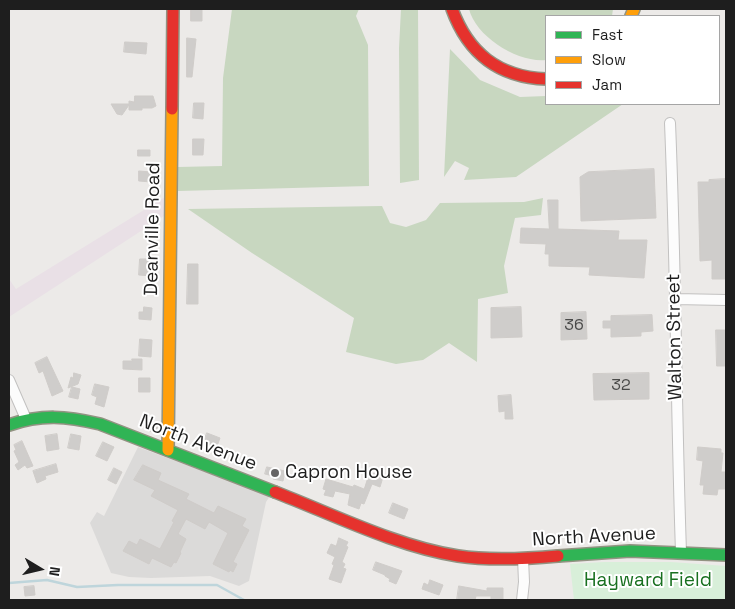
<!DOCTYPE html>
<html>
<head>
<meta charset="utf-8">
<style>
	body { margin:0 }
	#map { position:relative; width:735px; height:609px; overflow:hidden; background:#eceae8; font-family:"Space Grotesk",sans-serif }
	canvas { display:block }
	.frame { position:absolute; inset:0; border:10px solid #1e1e1e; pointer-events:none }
	.legend { position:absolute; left:545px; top:15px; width:175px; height:90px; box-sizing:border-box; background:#fff; border:1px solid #a5a5a5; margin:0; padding:6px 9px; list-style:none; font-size:15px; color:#1e1e1e }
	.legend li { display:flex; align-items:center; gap:10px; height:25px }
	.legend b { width:25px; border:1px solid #a5a5a5 }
	.north { position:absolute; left:15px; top:544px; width:50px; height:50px; -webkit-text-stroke:4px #fff; paint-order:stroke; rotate:99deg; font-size:14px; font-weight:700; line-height:20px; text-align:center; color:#1e1e1e }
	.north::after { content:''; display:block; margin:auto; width:18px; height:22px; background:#1e1e1e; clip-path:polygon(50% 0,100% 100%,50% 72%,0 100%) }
</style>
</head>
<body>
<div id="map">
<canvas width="735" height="609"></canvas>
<div class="frame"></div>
<ul class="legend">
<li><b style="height:6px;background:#30b455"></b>Fast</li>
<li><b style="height:6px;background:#ff9f0a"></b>Slow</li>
<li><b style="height:6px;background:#e5322d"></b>Jam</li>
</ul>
<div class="north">N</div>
</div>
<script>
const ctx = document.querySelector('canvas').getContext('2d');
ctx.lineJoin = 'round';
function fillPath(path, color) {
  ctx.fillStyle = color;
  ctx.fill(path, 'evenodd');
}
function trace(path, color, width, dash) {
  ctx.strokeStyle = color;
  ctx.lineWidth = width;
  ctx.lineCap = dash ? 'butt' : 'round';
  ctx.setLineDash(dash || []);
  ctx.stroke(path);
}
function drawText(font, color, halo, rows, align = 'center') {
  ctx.font = font + ' "Space Grotesk",sans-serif';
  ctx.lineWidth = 4;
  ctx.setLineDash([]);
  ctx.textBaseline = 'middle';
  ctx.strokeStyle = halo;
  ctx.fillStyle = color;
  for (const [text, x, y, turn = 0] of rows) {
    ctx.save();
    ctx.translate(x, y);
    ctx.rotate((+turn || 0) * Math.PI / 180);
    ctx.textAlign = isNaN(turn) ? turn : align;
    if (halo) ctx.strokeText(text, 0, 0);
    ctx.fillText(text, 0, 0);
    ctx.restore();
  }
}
const residential = new Path2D(`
	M 138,447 L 270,496 L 266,502 L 249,581 L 239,586 L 210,576 L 151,578 L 129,577 L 111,573 L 90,523 L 97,512 L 104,516 Z`);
const industrial = new Path2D(`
	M 165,197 L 164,216 L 9,317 L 9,279 L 16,289 Z`);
const forest = new Path2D(`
	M 232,9 L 359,9 L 356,16 L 368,45 L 369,186 L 178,191 L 178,167 L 222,166 L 223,78 Z
	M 401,9 L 418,9 L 419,180 L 400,183 L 399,48 Z
	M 469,9 L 613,9 L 612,16 L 546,16 L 546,60 C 518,63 476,37 469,9 Z
	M 450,49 L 480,80 L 520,97 L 546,96 L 546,104 L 623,104 L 516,177 L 464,180 L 469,168 L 455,161 L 444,177 Z
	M 543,198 L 541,215 L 515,218 L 504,266 L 508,293 L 478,299 L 477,362 L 449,343 L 423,360 L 396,364 L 346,352 L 354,318 L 252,253 L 188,209 L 382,206 L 390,223 L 406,227 L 426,220 L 440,203 L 524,202 Z`);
const park = new Path2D(`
	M 604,562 L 671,562 L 726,566 L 726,600 L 574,600 L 570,564 Z`);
const stream = new Path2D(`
	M 9,583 L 47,580 L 77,587 L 118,585 L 217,585 L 244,600`);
const building = new Path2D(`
	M 191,9 L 202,9 L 202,21 L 191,21 Z
	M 187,38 L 196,39 L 192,77 L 187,77 Z
	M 125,42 L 147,43 L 146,54 L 124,52 Z
	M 135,96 L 153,96 L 156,106 L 152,108 L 142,108 L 142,110 L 129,110 L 129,105 L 122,115 L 117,114 L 111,104 L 129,104 L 129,101 L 134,102 Z
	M 194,103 L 204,103 L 203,119 L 193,118 Z
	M 193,139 L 204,139 L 203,155 L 193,155 Z
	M 138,150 L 150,150 L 150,156 L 138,156 Z
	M 654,169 L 656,218 L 581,221 L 580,177 L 588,172 Z
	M 139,171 L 151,172 L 151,182 L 139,181 Z
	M 726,179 L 726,279 L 712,279 L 712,260 L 700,261 L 698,182 L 709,182 L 709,180 Z
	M 548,200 L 558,200 L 558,229 L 619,231 L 618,240 L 647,240 L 644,278 L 589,275 L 590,267 L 549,266 L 549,254 L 545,254 L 546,244 L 520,243 L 521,228 L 549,229 Z
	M 140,259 L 152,259 L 151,276 L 139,275 Z
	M 188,264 L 198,264 L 198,304 L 187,304 Z
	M 144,307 L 152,308 L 151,320 L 139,319 L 139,312 L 143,312 Z
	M 521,307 L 522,337 L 491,338 L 491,308 Z
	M 586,312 L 587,339 L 561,340 L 561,313 Z
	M 652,315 L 653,331 L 641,332 L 641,336 L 611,337 L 611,328 L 603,328 L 603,321 L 611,321 L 611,316 Z
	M 716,330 L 726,330 L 726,366 L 717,366 Z
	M 140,339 L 152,340 L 151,357 L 139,356 Z
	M 47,357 L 63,391 L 52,396 L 43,371 L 39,373 L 35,363 Z
	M 132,359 L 142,359 L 142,370 L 123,369 L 123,361 L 132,361 Z
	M 74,373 L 81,375 L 78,384 L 68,388 L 71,377 L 73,378 Z
	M 649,373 L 649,399 L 594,400 L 593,374 Z
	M 139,378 L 150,378 L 150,392 L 139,392 Z
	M 95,384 L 109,387 L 104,407 L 95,404 L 97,397 L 92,395 Z
	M 72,387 L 80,389 L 78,399 L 69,397 Z
	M 511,395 L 513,419 L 505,419 L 505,411 L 499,412 L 498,396 Z
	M 149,420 L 159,424 L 155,433 L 145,429 Z
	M 207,433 L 220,438 L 216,449 L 203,444 Z
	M 57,434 L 59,449 L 47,451 L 45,436 Z
	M 71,434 L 81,436 L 79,450 L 68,448 Z
	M 22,441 L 33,466 L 27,468 L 25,465 L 18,470 L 15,465 L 19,462 L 14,451 L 16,450 L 14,445 Z
	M 103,442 L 114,447 L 107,461 L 96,456 Z
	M 698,447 L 721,449 L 721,453 L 723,453 L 721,472 L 726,472 L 726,489 L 718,489 L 717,495 L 703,494 L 704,485 L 700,485 L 703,461 L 697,460 Z
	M 56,464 L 58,472 L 45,476 L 46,479 L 37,483 L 33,471 Z
	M 143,465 L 161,473 L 158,480 L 189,494 L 186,499 L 214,513 L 218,506 L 246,519 L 242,526 L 249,530 L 233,562 L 237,564 L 233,572 L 230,570 L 229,572 L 213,564 L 228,533 L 209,522 L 205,529 L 186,519 L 178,534 L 186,539 L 180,552 L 181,553 L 176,563 L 174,562 L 171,567 L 152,558 L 149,564 L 123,551 L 129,541 L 137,545 L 140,539 L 160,549 L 174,522 L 172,521 L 178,510 L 151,496 L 155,490 L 134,480 Z
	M 267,467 L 285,471 L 283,481 L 273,479 L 273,476 L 265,474 Z
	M 114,468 L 122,472 L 116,484 L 108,480 Z
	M 370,472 L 383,477 L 380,487 L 372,484 L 364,504 L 361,503 L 359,509 L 348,505 L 350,494 L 335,491 L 333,497 L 324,495 L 326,490 L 323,489 L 326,479 L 353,487 L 354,485 L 364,489 Z
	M 393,503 L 408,509 L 404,519 L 389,513 Z
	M 339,538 L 348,542 L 346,546 L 348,547 L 342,562 L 345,564 L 343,568 L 346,569 L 341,583 L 329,579 L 334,565 L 332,564 L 335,557 L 327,553 L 331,544 L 336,546 Z
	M 376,562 L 402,571 L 396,584 L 389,581 L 390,579 L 385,576 L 385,575 L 373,570 Z
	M 430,580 L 443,585 L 439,595 L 422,589 L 424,583 L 428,585 Z
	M 34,586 L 35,595 L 25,596 L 24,587 Z
	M 459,586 L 487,591 L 487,588 L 503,588 L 503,600 L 491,600 L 491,596 L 476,596 L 475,600 L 457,600 Z`);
const street = new Path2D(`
	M 670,123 C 676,266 676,409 681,552
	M 675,299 L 726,300
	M 9,380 L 26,419
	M 522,600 L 524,582 L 523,558`);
const fast = new Path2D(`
	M 9,425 C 42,414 66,416 100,424 L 275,492
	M 558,556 L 630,551 L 726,555`);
const slow = new Path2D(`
	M 631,16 L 634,9
	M 168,450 L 172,109`);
const jam = new Path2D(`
	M 452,9 C 468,53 498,77 546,79
	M 172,109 L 173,9
	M 275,492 C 332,514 398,547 458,556 C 491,561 525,559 558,556`);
const markers = [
	[275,473,5,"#666565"]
];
const numberNames = [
	["36",574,326],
	["32",621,386]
];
const streetNames = [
	["Deanville Road",153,229,-89],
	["Walton Street",675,337,-91],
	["North Avenue",198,443,21],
	["North Avenue",594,537,-3]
];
const poiNames = [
	["Capron House",285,473]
];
const parkNames = [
	["Hayward Field",648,581]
];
fillPath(residential, '#dbdad9');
fillPath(industrial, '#e9e0e6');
fillPath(forest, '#c8d7c0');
fillPath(park, '#d8efd9');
trace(stream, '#bed5db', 2.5);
fillPath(building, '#cfcdcb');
trace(building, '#cfccc9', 1);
trace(street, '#c2c1c0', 12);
trace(fast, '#929382', 14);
trace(slow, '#929382', 14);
trace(jam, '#929382', 14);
trace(street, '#fcfcfc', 10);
trace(fast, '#30b455', 11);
trace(slow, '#ff9f0a', 11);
trace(jam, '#e5322d', 11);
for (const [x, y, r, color] of markers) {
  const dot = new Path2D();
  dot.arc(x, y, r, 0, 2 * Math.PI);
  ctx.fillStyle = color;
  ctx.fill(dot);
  trace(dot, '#fff', 2);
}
drawText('16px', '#4a4a49', null, numberNames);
drawText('19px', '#1e1e1e', '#fff', streetNames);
drawText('19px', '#1e1e1e', '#fff', poiNames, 'left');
drawText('19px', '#197020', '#fff', parkNames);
</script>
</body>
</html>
